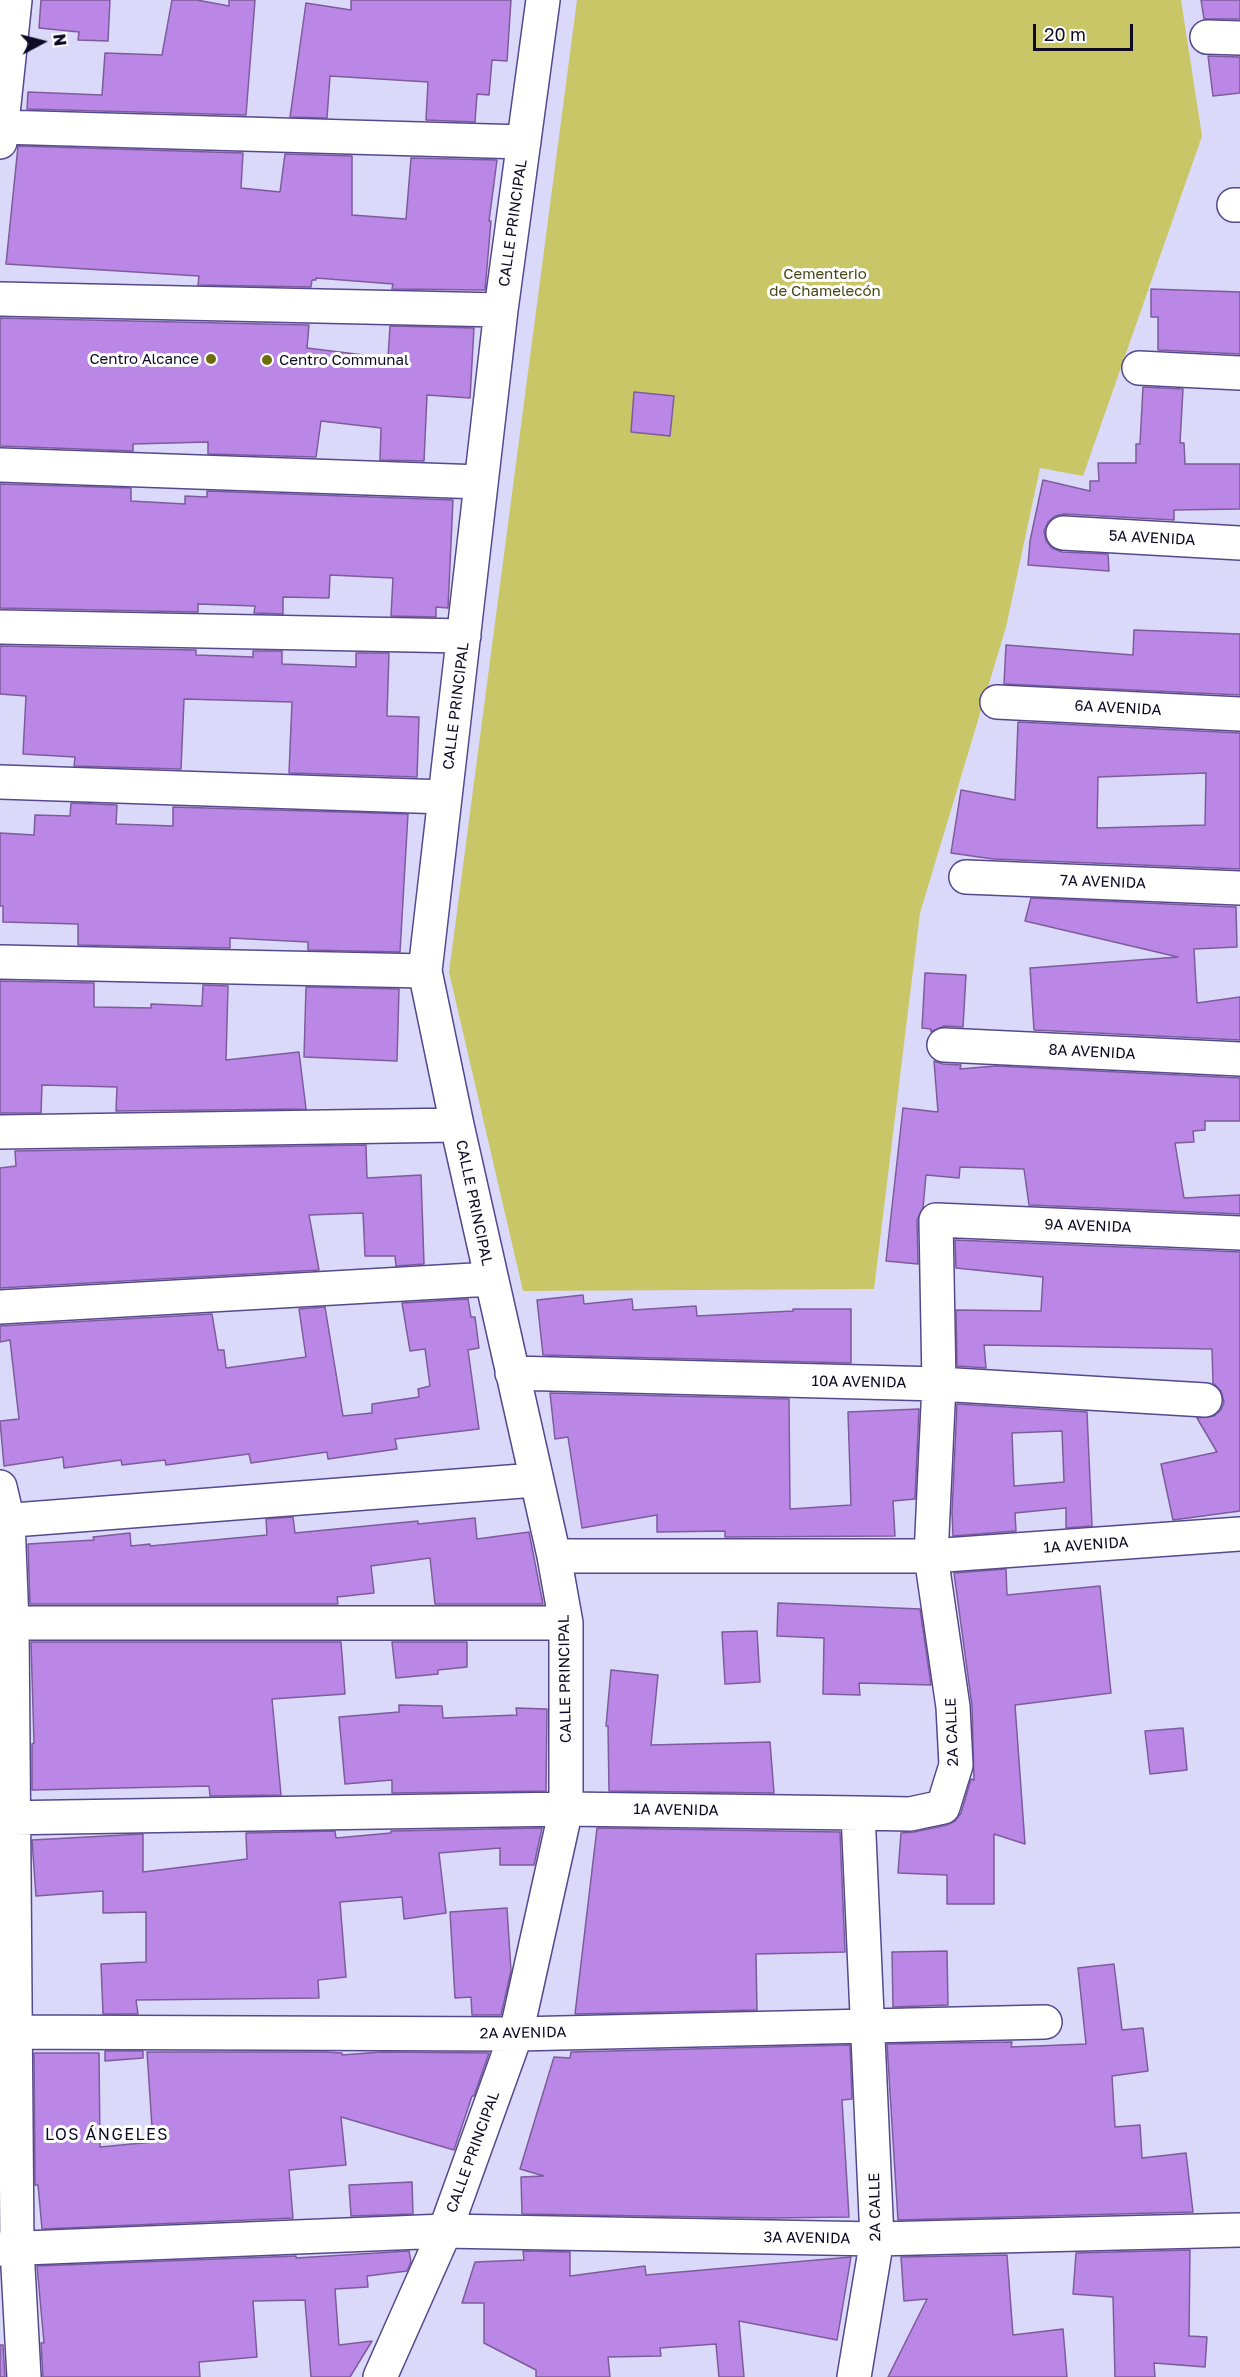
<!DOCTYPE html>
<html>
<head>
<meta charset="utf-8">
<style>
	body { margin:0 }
	#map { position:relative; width:1240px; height:2377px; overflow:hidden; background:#dbd9f9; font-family:"Golos Text",sans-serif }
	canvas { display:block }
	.north { position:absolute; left:12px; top:12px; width:60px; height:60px; -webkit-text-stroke:4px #fefefe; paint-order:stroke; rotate:83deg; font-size:16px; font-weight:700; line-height:24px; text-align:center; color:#0f0a24 }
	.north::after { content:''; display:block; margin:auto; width:21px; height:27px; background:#0f0a24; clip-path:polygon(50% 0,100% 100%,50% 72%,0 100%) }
	.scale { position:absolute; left:1033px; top:24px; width:100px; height:27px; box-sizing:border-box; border:3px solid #0f0a24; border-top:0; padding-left:8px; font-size:18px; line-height:21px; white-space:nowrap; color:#0f0a24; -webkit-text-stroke:4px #fefefe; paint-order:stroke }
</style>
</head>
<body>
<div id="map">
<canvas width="1240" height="2377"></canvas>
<div class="north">N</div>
<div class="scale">20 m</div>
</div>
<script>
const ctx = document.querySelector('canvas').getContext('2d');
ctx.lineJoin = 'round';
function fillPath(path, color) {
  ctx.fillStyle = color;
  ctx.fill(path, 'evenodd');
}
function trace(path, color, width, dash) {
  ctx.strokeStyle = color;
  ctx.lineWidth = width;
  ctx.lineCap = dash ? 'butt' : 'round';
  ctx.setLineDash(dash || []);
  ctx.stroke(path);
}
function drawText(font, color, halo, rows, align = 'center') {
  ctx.font = font + ' "Golos Text",sans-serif';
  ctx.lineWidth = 6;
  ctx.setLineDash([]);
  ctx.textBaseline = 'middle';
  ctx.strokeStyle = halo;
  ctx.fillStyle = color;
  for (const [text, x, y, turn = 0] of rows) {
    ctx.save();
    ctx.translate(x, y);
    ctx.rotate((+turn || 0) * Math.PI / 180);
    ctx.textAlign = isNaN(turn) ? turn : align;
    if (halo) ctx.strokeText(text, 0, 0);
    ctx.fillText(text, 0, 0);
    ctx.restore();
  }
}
const green = new Path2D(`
	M 577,0 L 1181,0 L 1202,136 L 1083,476 L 1040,468 L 1006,627 L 920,913 L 874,1289 L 523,1291 L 449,972 Z`);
const building = new Path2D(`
	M 41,0 L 110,0 L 108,41 L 78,40 L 79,32 L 39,28 Z
	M 172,0 L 197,0 L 229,6 L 229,0 L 255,0 L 246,115 L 27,109 L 28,92 L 102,95 L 105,53 L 162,55 Z
	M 351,0 L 511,0 L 507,61 L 492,60 L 489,95 L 477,94 L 475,122 L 426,120 L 428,82 L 330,76 L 327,118 L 290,117 L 306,3 L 351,10 Z
	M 1201,0 L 1240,0 L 1240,19 L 1204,19 Z
	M 1208,56 L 1240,57 L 1240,93 L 1213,96 Z
	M 18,146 L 243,153 L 241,188 L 280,192 L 285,154 L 352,156 L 352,215 L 406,219 L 411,158 L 497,160 L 489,221 L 491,221 L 485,290 L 392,289 L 393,284 L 316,278 L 316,280 L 312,280 L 311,287 L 198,285 L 199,276 L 6,264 Z
	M 1151,289 L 1240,292 L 1240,354 L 1158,350 L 1158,317 L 1151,317 Z
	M 0,318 L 309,325 L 307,348 L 388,358 L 390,326 L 474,328 L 470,398 L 427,395 L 424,461 L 380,460 L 381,428 L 321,421 L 316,457 L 208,454 L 208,442 L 133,444 L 133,451 L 0,446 Z
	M 1143,387 L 1183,389 L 1180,443 L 1184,443 L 1185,464 L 1240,464 L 1240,509 L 1174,510 L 1174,520 L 1064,514 L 1055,516 L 1048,522 L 1044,531 L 1046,541 L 1052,548 L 1062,552 L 1108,554 L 1109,571 L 1028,565 L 1030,541 L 1043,480 L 1090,491 L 1090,481 L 1099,481 L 1098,463 L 1136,463 L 1136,444 L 1140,444 Z
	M 634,392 L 674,396 L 670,436 L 631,432 Z
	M 0,484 L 131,488 L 131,501 L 185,504 L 185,496 L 207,497 L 207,491 L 453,500 L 448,608 L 436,607 L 436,617 L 391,616 L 393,578 L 330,575 L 329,598 L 283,597 L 283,614 L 254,613 L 255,606 L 198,604 L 198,612 L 0,608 Z
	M 1134,630 L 1240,634 L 1240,695 L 1004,684 L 1006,645 L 1133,655 Z
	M 0,646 L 196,650 L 196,655 L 253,657 L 253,651 L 282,651 L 282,664 L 356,667 L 356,653 L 389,653 L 387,716 L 419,717 L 417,777 L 289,773 L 292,702 L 184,699 L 181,769 L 74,766 L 75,757 L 23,754 L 26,696 L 0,694 Z
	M 1018,722 L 1240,733 L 1240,869 L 993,859 L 951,853 L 961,790 L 1015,800 ZM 1206,773 L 1205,825 L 1097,828 L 1098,777 Z
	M 71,803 L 117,805 L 116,824 L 173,826 L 173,807 L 408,814 L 400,952 L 308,950 L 308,942 L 230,938 L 230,948 L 78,945 L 78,924 L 3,922 L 3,906 L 0,906 L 0,833 L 34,835 L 35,815 L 70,816 Z
	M 1031,898 L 1236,907 L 1237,947 L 1194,949 L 1197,1003 L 1240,997 L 1240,1040 L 1034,1030 L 1030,968 L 1178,957 L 1025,921 Z
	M 925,973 L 966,975 L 963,1027 L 944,1026 L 931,1032 L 931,1029 L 922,1028 Z
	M 0,981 L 94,983 L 94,1007 L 151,1008 L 151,1004 L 202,1006 L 203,985 L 228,986 L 226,1060 L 299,1052 L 306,1109 L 116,1111 L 117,1087 L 42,1085 L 41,1113 L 0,1113 Z
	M 306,987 L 399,989 L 397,1061 L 304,1057 Z
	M 934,1061 L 943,1064 L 961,1065 L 960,1069 L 995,1066 L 1240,1078 L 1240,1121 L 1205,1121 L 1205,1130 L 1193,1131 L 1194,1142 L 1175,1143 L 1184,1198 L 1240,1195 L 1240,1214 L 1029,1205 L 1024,1169 L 960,1167 L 959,1178 L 926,1175 L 923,1208 L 917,1220 L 918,1264 L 886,1261 L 903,1108 L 938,1112 Z
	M 366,1145 L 367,1178 L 421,1175 L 424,1264 L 396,1266 L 395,1256 L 365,1256 L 363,1213 L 309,1215 L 319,1270 L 0,1288 L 0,1168 L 16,1166 L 15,1151 Z
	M 955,1240 L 1240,1252 L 1240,1511 L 1173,1520 L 1161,1464 L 1217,1452 L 1197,1418 L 1214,1416 L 1221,1410 L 1224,1402 L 1221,1391 L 1213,1383 L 1212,1349 L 984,1345 L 986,1368 L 957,1366 L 956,1310 L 1041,1311 L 1043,1277 L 956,1268 Z
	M 583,1295 L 584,1304 L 632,1299 L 633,1310 L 696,1306 L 697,1316 L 793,1311 L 793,1309 L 851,1309 L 851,1363 L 543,1355 L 537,1300 Z
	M 468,1299 L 471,1317 L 475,1317 L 479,1348 L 468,1350 L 479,1429 L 395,1439 L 397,1449 L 328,1459 L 327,1452 L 251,1463 L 249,1454 L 166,1465 L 165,1460 L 122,1465 L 121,1460 L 64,1468 L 63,1457 L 4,1466 L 0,1421 L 19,1419 L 10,1340 L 0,1342 L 0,1326 L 212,1314 L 218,1350 L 224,1350 L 226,1368 L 306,1357 L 299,1309 L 325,1307 L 343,1416 L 372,1413 L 372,1404 L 419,1397 L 418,1389 L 430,1386 L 425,1349 L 410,1351 L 402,1303 Z
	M 550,1393 L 789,1399 L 790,1509 L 851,1505 L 848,1412 L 919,1409 L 915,1499 L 893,1501 L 895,1536 L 725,1537 L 725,1531 L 657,1532 L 657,1515 L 582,1528 L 568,1437 L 555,1439 Z
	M 957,1404 L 1087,1412 L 1092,1526 L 1066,1528 L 1066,1508 L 1015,1513 L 1016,1531 L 953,1536 L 952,1512 ZM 1062,1431 L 1064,1482 L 1014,1486 L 1012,1433 Z
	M 293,1517 L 295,1533 L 418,1521 L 418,1524 L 475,1518 L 477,1539 L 529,1532 L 543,1604 L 435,1604 L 430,1558 L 371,1566 L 374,1593 L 337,1597 L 338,1604 L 30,1604 L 28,1544 L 94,1540 L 93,1537 L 130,1533 L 131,1546 L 150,1544 L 150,1546 L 267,1535 L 266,1519 Z
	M 1006,1569 L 1007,1595 L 1100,1586 L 1111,1693 L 1015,1705 L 1025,1844 L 994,1834 L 994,1904 L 947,1904 L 947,1875 L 898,1873 L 901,1833 L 914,1832 L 947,1825 L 955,1821 L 961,1813 L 971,1779 L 974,1780 L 972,1706 L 954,1573 Z
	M 778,1603 L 920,1609 L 931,1685 L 859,1683 L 860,1695 L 823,1694 L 824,1638 L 777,1636 Z
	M 757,1631 L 760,1682 L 725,1684 L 722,1632 Z
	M 31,1642 L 341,1642 L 345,1694 L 272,1699 L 281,1795 L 210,1796 L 209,1786 L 32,1790 L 32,1744 L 34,1743 Z
	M 392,1642 L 467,1642 L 467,1667 L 438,1670 L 438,1674 L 396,1678 Z
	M 611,1670 L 658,1675 L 651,1745 L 770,1742 L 774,1793 L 609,1791 L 608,1726 L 606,1726 Z
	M 399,1705 L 442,1706 L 443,1718 L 517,1715 L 516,1708 L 547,1709 L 546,1791 L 392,1793 L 392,1780 L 345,1784 L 339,1717 L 399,1712 Z
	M 1183,1728 L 1187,1770 L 1150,1774 L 1145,1731 Z
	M 542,1828 L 534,1865 L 500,1865 L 500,1848 L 439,1853 L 446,1913 L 404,1919 L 402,1897 L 340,1902 L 346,1977 L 318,1980 L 319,1998 L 136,2000 L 138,2014 L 103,2014 L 101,1964 L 146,1962 L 146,1912 L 103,1913 L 103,1891 L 36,1896 L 32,1840 L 143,1834 L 143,1872 L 247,1859 L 246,1833 L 335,1831 L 336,1838 L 391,1833 L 391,1831 Z
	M 597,1828 L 840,1832 L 845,1952 L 756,1954 L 757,2010 L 575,2014 Z
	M 507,1908 L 511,1971 L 501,2015 L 472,2015 L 471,1997 L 455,1998 L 450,1912 Z
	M 947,1951 L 948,2005 L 893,2007 L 892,1952 Z
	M 1114,1964 L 1122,2030 L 1143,2028 L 1148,2071 L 1112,2076 L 1115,2127 L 1140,2125 L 1142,2158 L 1186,2153 L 1193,2212 L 898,2220 L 887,2044 L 1012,2042 L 1011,2047 L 1086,2044 L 1078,1968 Z
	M 850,2045 L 852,2099 L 842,2100 L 849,2217 L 772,2218 L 522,2214 L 521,2177 L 544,2176 L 520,2169 L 554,2057 L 570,2058 L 571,2052 Z
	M 105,2051 L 143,2051 L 143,2058 L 105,2061 Z
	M 147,2052 L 325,2052 L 342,2053 L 342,2055 L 381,2052 L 489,2053 L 474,2096 L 472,2096 L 454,2150 L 341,2117 L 346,2165 L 289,2170 L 293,2218 L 42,2229 L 38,2185 L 35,2185 L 34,2053 L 99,2053 L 100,2147 L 153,2142 Z
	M 412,2182 L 413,2214 L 351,2216 L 349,2185 Z
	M 1190,2250 L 1189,2336 L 1207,2337 L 1205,2367 L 1154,2363 L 1155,2377 L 1115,2377 L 1113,2297 L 1073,2294 L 1076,2253 Z
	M 409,2251 L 411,2262 L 407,2271 L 367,2276 L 368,2287 L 335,2289 L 339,2345 L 372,2341 L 350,2377 L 311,2377 L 305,2300 L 253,2301 L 257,2357 L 199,2362 L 200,2377 L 43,2377 L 41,2343 L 44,2343 L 37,2266 L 296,2256 L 296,2258 Z
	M 523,2251 L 570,2252 L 570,2276 L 645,2266 L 646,2275 L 851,2257 L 837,2340 L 739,2321 L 744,2377 L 719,2377 L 716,2344 L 660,2348 L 661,2356 L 608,2357 L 610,2377 L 536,2377 L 536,2370 L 484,2343 L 484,2303 L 462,2303 L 475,2262 L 524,2260 Z
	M 1007,2255 L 1013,2335 L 1063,2329 L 1067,2377 L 888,2377 L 927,2299 L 904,2301 L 901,2257 Z
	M 0,2345 L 3,2345 L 5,2377 L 0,2377 Z`);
const minor = new Path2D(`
	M 1207,37 L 1240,38
	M 0,127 L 524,142
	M 0,142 L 15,0
	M 1234,205 L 1240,205
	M 0,299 L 501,310
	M 1139,368 L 1240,373
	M 0,465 L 481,482
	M 1063,533 L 1240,543
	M 0,627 L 464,636
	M 997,702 L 1240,714
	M 0,782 L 445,797
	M 966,877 L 1240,888
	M 0,962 L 425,971
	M 944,1045 L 1240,1059
	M 0,1132 L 457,1125
	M 0,1307 L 491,1279
	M 512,1373 L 939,1384 L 1205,1400
	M 0,1487 L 8,1521 L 12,1623 L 17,2249 L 24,2377
	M 0,1521 L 535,1480
	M 554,1556 L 931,1556 L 1240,1534
	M 0,1623 L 566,1623
	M 0,1818 L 566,1809 L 858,1813
	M 0,2032 L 516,2034 L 1045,2022
	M 0,2249 L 445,2231 L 877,2239 L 1240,2230
	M 380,2377 L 445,2231 L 516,2034 L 566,1809 L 566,1623 L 554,1556 L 457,1125 L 425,971 L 501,310 L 543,0
	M 854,2377 L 877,2239 L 858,1813 L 910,1814 L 943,1807 L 956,1765 L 953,1707 L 931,1556 L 939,1384 L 936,1220 L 1240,1233`);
const markers = [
	[211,359,6,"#6f6d0b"],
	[267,360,6,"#6f6d0b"]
];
const streetNames = [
	["CALLE PRINCIPAL",513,223,-82],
	["5A AVENIDA",1152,538,3],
	["CALLE PRINCIPAL",456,706,-83],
	["6A AVENIDA",1118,708,3],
	["7A AVENIDA",1103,882,2],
	["8A AVENIDA",1092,1052,3],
	["CALLE PRINCIPAL",474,1203,78],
	["9A AVENIDA",1088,1226,2],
	["10A AVENIDA",859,1382,1],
	["1A AVENIDA",1086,1545,-4],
	["CALLE PRINCIPAL",565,1679,-91],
	["2A CALLE",952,1732,-92],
	["1A AVENIDA",676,1810,1],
	["2A AVENIDA",523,2033,-1],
	["CALLE PRINCIPAL",473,2152,-70],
	["2A CALLE",875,2207,-91],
	["3A AVENIDA",807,2238,1]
];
const parkNames = [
	["Cementerio",825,274],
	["de Chamelecón",825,291]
];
const poiNames = [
	["Centro Alcance",199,359],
	["Centro Communal",279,360,"left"]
];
const neighbourhoodNames = [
	["LOS ÁNGELES",107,2135]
];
fillPath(green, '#c8c667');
fillPath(building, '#ba87e6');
trace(building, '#7e5b9d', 1.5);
trace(minor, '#53498c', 36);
trace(minor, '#fff', 33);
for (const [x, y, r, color] of markers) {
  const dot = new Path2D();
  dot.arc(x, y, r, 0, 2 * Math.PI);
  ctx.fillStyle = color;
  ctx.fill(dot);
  trace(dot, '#fefefe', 2);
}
drawText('15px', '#0f0a24', '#fefefe', streetNames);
drawText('15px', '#484716', '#fefefe', parkNames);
drawText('15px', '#0f0a24', '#fefefe', poiNames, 'right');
ctx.letterSpacing = '1.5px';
drawText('16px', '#0f0a24', '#fefefe', neighbourhoodNames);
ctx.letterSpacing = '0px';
</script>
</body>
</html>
